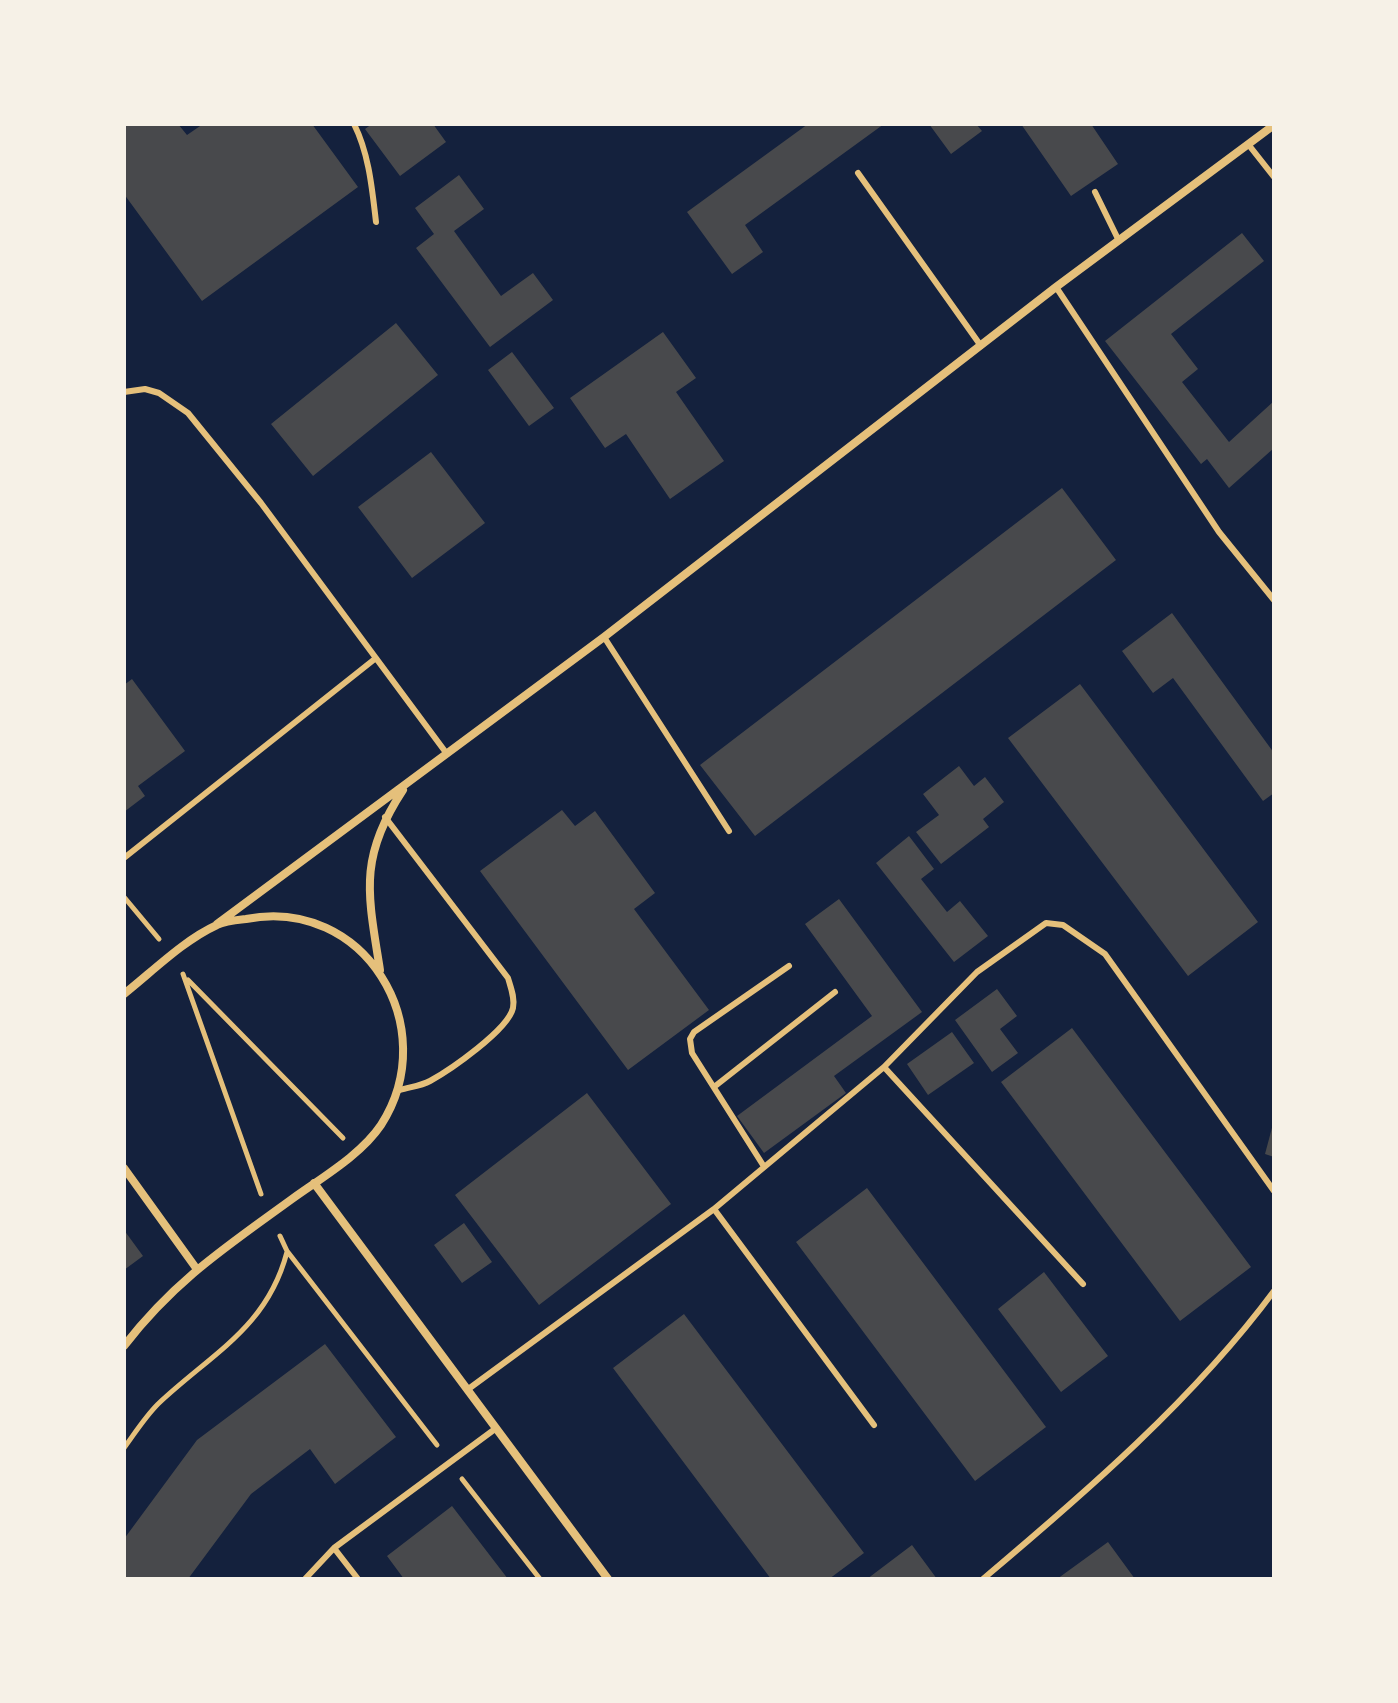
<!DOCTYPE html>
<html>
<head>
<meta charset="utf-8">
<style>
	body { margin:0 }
	#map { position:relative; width:1398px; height:1703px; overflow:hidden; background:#14213d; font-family:"Titillium Web",sans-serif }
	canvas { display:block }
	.frame { position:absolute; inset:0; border:126px solid #f6f1e7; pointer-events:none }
</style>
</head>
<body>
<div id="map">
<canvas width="1398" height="1703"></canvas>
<div class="frame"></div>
</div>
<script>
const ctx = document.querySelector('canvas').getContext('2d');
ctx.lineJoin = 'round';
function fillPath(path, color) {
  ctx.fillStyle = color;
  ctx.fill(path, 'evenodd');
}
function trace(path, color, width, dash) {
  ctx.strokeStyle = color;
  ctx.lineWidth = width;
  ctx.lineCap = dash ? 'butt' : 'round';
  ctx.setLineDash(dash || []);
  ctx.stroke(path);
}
const building = new Path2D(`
	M 124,124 L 178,124 L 187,135 L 203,124 L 312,124 L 358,187 L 202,301 L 124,194 Z
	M 372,124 L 433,124 L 446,142 L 400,176 L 365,129 Z
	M 808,124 L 884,124 L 745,225 L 763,252 L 732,274 L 687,212 Z
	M 929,124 L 976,124 L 982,131 L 951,154 Z
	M 1021,124 L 1091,124 L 1118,164 L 1071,196 Z
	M 459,175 L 484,209 L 454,231 L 501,296 L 533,273 L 553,300 L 490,347 L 416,248 L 434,234 L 415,208 Z
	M 1242,233 L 1264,261 L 1171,334 L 1198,369 L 1182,382 L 1229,442 L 1274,401 L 1274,448 L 1229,488 L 1207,459 L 1201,464 L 1105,341 Z
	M 396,323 L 438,375 L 313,476 L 271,424 Z
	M 663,332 L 696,378 L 676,392 L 724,461 L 670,499 L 626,434 L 605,448 L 570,398 Z
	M 512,352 L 554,408 L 529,426 L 488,370 Z
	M 431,452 L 485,523 L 412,578 L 358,507 Z
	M 1062,488 L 1116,560 L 755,836 L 700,765 Z
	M 1172,613 L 1274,753 L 1274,793 L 1263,801 L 1173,678 L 1153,693 L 1122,651 Z
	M 132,679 L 185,751 L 138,786 L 145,796 L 124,812 L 124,685 Z
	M 1080,684 L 1258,922 L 1188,976 L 1008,738 Z
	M 959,766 L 974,786 L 985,777 L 1004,802 L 983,819 L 989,827 L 941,864 L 916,832 L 939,815 L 923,794 Z
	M 562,810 L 575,826 L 595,811 L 655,893 L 634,909 L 709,1010 L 628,1070 L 480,871 Z
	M 909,836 L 934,869 L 921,879 L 947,912 L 960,901 L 988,936 L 954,962 L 876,863 Z
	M 839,899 L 922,1012 L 834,1076 L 846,1093 L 764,1153 L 737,1116 L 872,1016 L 805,924 Z
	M 997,989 L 1017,1016 L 1000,1029 L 1018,1053 L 992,1072 L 955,1020 Z
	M 1072,1028 L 1251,1267 L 1180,1321 L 1001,1082 Z
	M 952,1032 L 974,1063 L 928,1095 L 907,1064 Z
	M 587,1093 L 671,1204 L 539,1305 L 455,1195 Z
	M 1273,1124 L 1274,1124 L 1274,1157 L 1265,1154 Z
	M 867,1188 L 1046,1427 L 975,1481 L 796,1242 Z
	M 464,1223 L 492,1262 L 462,1283 L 434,1245 Z
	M 124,1230 L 143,1256 L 124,1270 Z
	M 1044,1272 L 1108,1356 L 1061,1392 L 998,1309 Z
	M 684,1314 L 864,1553 L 829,1579 L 771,1579 L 613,1368 Z
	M 325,1344 L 396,1437 L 335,1484 L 310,1449 L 251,1494 L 188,1579 L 124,1579 L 124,1539 L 197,1440 Z
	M 452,1506 L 508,1579 L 404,1579 L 387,1556 Z
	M 1108,1542 L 1135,1579 L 1057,1579 Z
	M 912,1545 L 937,1579 L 867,1579 Z`);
const path = new Path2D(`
	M 124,897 L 159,939
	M 183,974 L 261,1194
	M 188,980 L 343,1138
	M 280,1236 L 287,1251 L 437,1445
	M 124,1448 C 135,1433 145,1417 158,1404 C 212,1353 267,1328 287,1252
	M 462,1479 L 540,1579`);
const service = new Path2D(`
	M 354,124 C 369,154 372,188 376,222
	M 1248,144 L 1274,177
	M 858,173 L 981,346
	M 1095,192 L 1119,241
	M 1056,287 L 1219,532 L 1274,600
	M 124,392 L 145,389 L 159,393 L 188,413 L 261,503 L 447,754
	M 604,637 L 729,831
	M 385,817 L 508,978 C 511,988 515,998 513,1008 C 508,1030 450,1070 430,1081 C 421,1086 410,1087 400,1090
	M 124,858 L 376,658
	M 884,1067 L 1083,1284
	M 714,1087 L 835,992
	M 763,1165 L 692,1053 L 690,1039 L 694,1032 L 789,966
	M 714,1209 L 874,1425
	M 467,1390 L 714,1209 L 884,1067 L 977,972 L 1046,923 L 1063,925 L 1105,954 L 1274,1191
	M 334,1548 L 358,1579
	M 305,1579 L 334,1548 L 495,1429
	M 983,1579 C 1085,1493 1194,1399 1274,1291`);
const minor = new Path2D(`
	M 217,924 L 604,637 L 1056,287 L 1274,125
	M 380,970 C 368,894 358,858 403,790
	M 124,994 C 153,971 184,940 217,925 C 225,921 237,920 246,919 C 364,896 444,1027 381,1125 C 361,1155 321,1178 292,1199 C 226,1247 175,1280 124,1346
	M 124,1168 L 196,1268
	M 314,1183 L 608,1579`);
fillPath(building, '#48494c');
trace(path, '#e5c07b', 5);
trace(service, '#e5c07b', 6);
trace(minor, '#e5c07b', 8);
</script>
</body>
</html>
